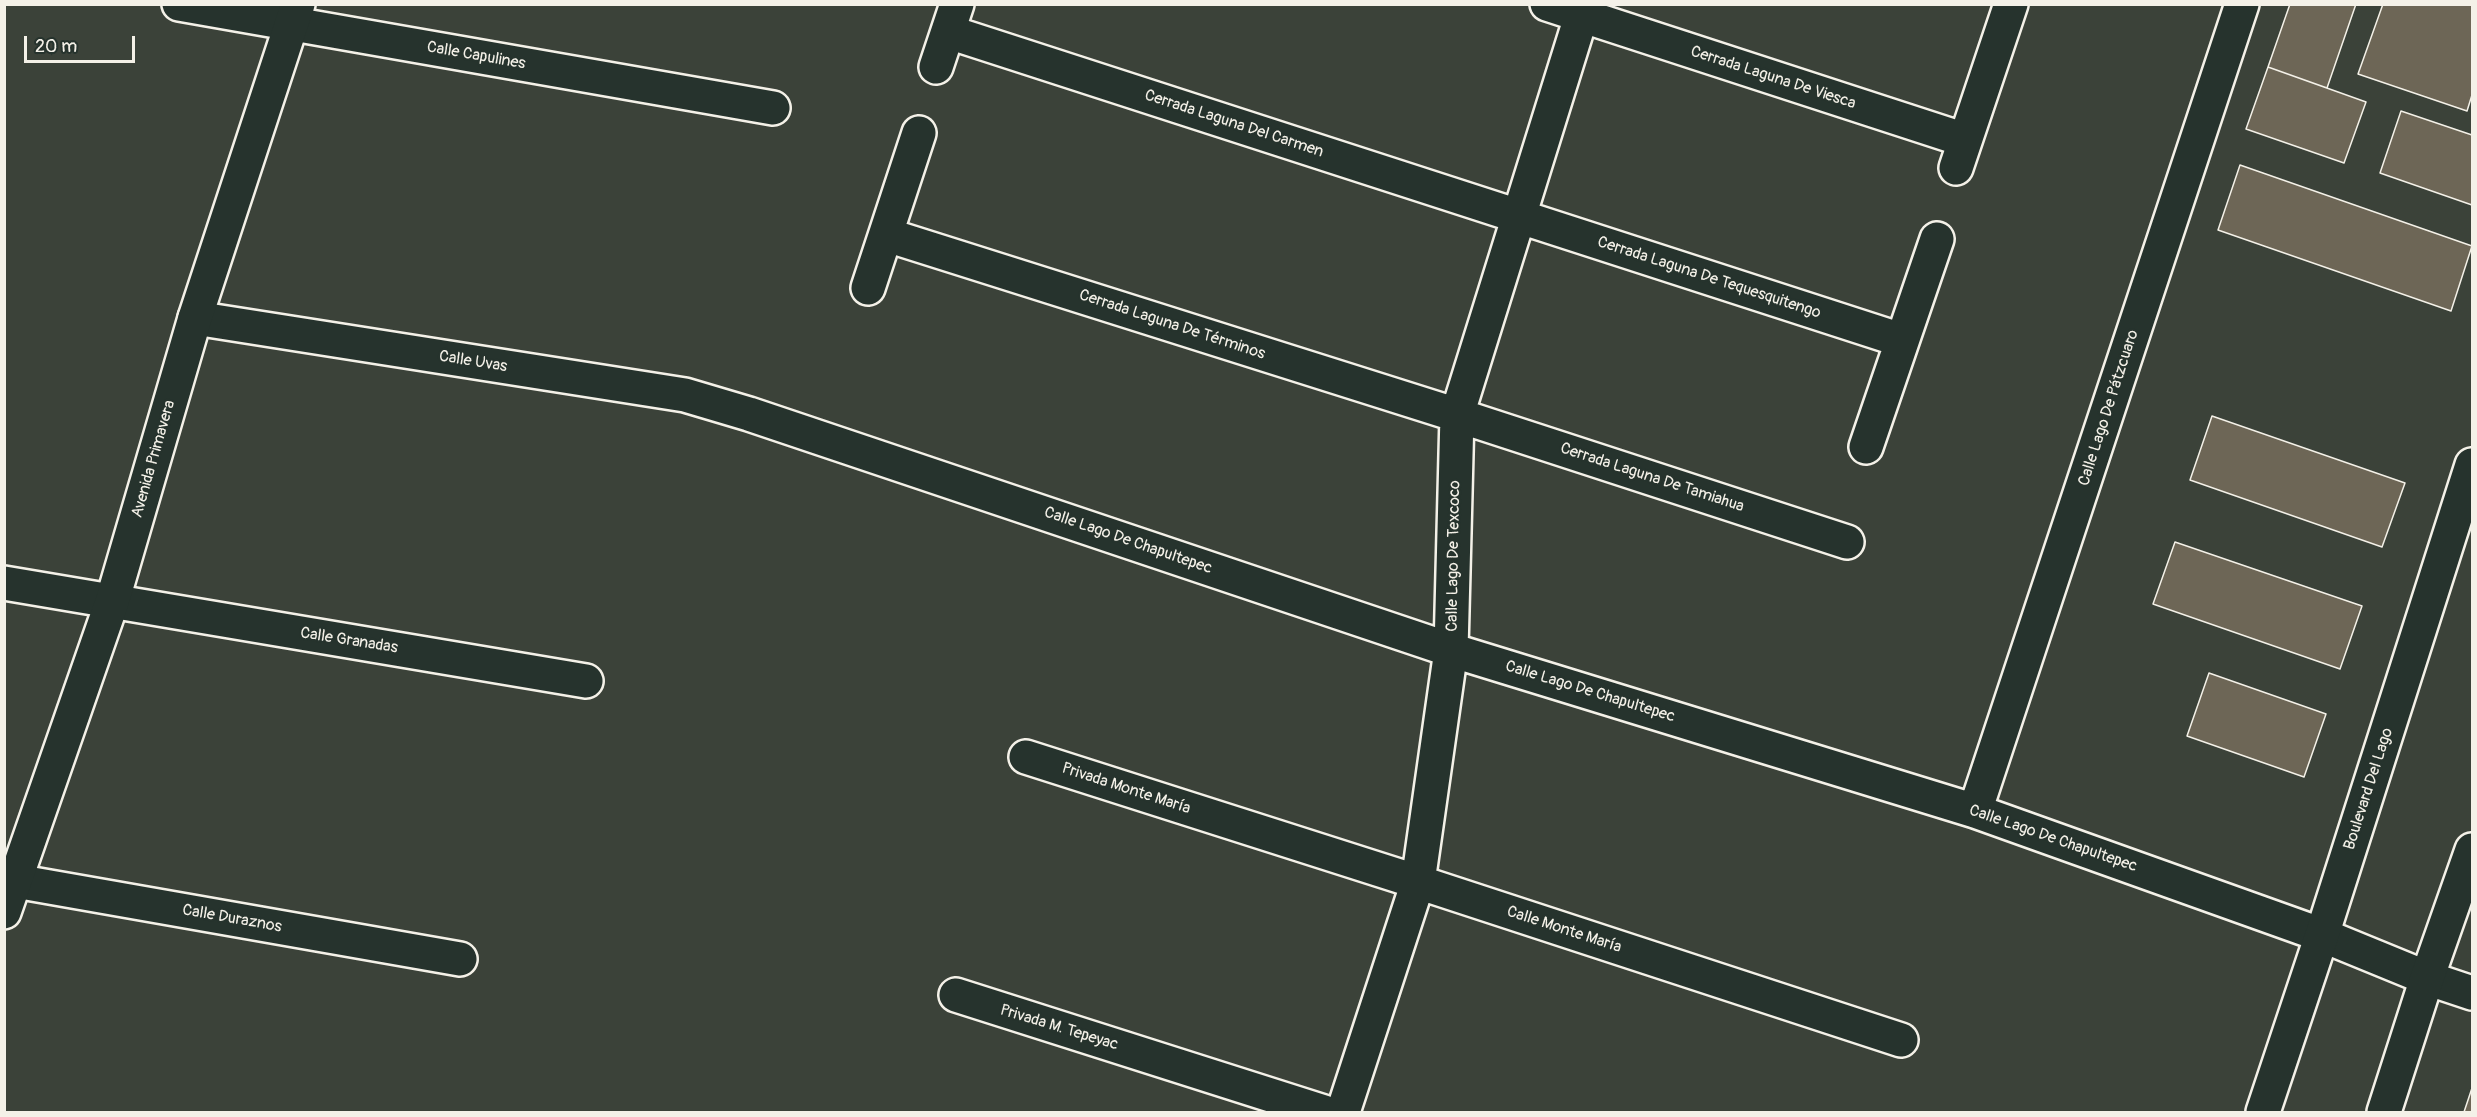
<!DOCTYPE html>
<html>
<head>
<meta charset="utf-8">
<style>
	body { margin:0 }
	#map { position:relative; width:2477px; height:1117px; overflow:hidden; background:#3b4239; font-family:Pangolin,sans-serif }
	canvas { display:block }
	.frame { position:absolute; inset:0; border:6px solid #f4f1e8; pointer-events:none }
	.scale { position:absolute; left:24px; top:36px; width:111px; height:27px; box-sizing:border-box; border:3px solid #f4f1e8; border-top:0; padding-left:8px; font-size:18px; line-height:21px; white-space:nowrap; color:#f4f1e8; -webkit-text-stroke:4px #26332d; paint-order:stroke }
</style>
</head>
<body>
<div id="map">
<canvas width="2477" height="1117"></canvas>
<div class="frame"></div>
<div class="scale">20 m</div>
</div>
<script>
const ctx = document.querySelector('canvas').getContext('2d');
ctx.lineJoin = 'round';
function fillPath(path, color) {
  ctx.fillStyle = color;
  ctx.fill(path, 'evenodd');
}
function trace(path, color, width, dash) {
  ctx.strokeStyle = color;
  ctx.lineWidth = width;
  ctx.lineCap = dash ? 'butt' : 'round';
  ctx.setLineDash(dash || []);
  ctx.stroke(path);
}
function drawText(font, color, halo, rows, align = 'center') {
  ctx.font = font + ' Pangolin,sans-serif';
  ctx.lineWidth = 4.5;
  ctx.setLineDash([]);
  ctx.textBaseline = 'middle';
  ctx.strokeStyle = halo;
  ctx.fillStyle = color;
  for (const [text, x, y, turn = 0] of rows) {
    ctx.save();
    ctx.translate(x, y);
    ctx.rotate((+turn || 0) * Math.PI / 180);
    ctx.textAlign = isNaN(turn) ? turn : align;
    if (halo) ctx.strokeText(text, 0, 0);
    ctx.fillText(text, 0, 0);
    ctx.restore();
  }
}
const building = new Path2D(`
	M 2290,4 L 2356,4 L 2327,88 L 2268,67 Z
	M 2383,4 L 2472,4 L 2472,95 L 2467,111 L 2358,74 Z
	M 2268,67 L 2366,102 L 2344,163 L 2246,129 Z
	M 2401,111 L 2472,135 L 2472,205 L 2380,173 Z
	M 2240,165 L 2472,246 L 2451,311 L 2218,230 Z
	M 2212,416 L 2405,483 L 2382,547 L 2190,480 Z
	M 2175,542 L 2362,606 L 2340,669 L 2153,604 Z
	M 2209,673 L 2326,714 L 2304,777 L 2187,736 Z
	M 2472,1088 L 2472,1112 L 2464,1112 Z`);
const minor = new Path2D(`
	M 179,4 L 773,108
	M 1547,4 L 1965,140
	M 949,32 L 1901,340
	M 936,67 L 957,4
	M 1956,168 L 2011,4
	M 887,235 L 1457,415 L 1847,542
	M 868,288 L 919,133
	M 195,318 L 685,395 L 749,414 L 1451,650 L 1975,811 L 2322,935 L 2427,978 L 2472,993
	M 1866,447 L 1937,239
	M 4,583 L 586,681
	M 1026,757 L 1418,882 L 1901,1040
	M 1975,811 L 2242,4
	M 4,879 L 460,959
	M 956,995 L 1324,1112
	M 1343,1112 L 1418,882 L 1451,650 L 1457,415 L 1585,4`);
const tertiary = new Path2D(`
	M 4,912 L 112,602 L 195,318 L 298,4
	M 2263,1112 L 2322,935 L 2472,465
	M 2384,1112 L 2427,978 L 2472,850`);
const streetNames = [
	["Calle Capulines",476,56,10],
	["Cerrada Laguna De Viesca",1773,78,18],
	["Cerrada Laguna Del Carmen",1234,124,18],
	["Cerrada Laguna De Tequesquitengo",1709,278,18],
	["Cerrada Laguna De Términos",1172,325,18],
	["Calle Uvas",473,362,9],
	["Calle Lago De Pátzcuaro",2109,408,-72],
	["Avenida Primavera",154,459,-74],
	["Cerrada Laguna De Tamiahua",1652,478,18],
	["Calle Lago De Chapultepec",1128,541,19],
	["Calle Lago De Texcoco",1454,556,-89],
	["Calle Granadas",349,641,9],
	["Calle Lago De Chapultepec",1590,692,17],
	["Privada Monte María",1126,789,18],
	["Boulevard Del Lago",2369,789,-72],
	["Calle Lago De Chapultepec",2053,839,19],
	["Calle Duraznos",232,919,10],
	["Calle Monte María",1564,930,18],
	["Privada M. Tepeyac",1059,1028,17]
];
fillPath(building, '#6d6656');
trace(building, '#f4f1e8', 1.5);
trace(minor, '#f4f1e8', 38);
trace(tertiary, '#f4f1e8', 38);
trace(minor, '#26332d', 33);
trace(tertiary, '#26332d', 33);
drawText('16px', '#f4f1e8', '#26332d', streetNames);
</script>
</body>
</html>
